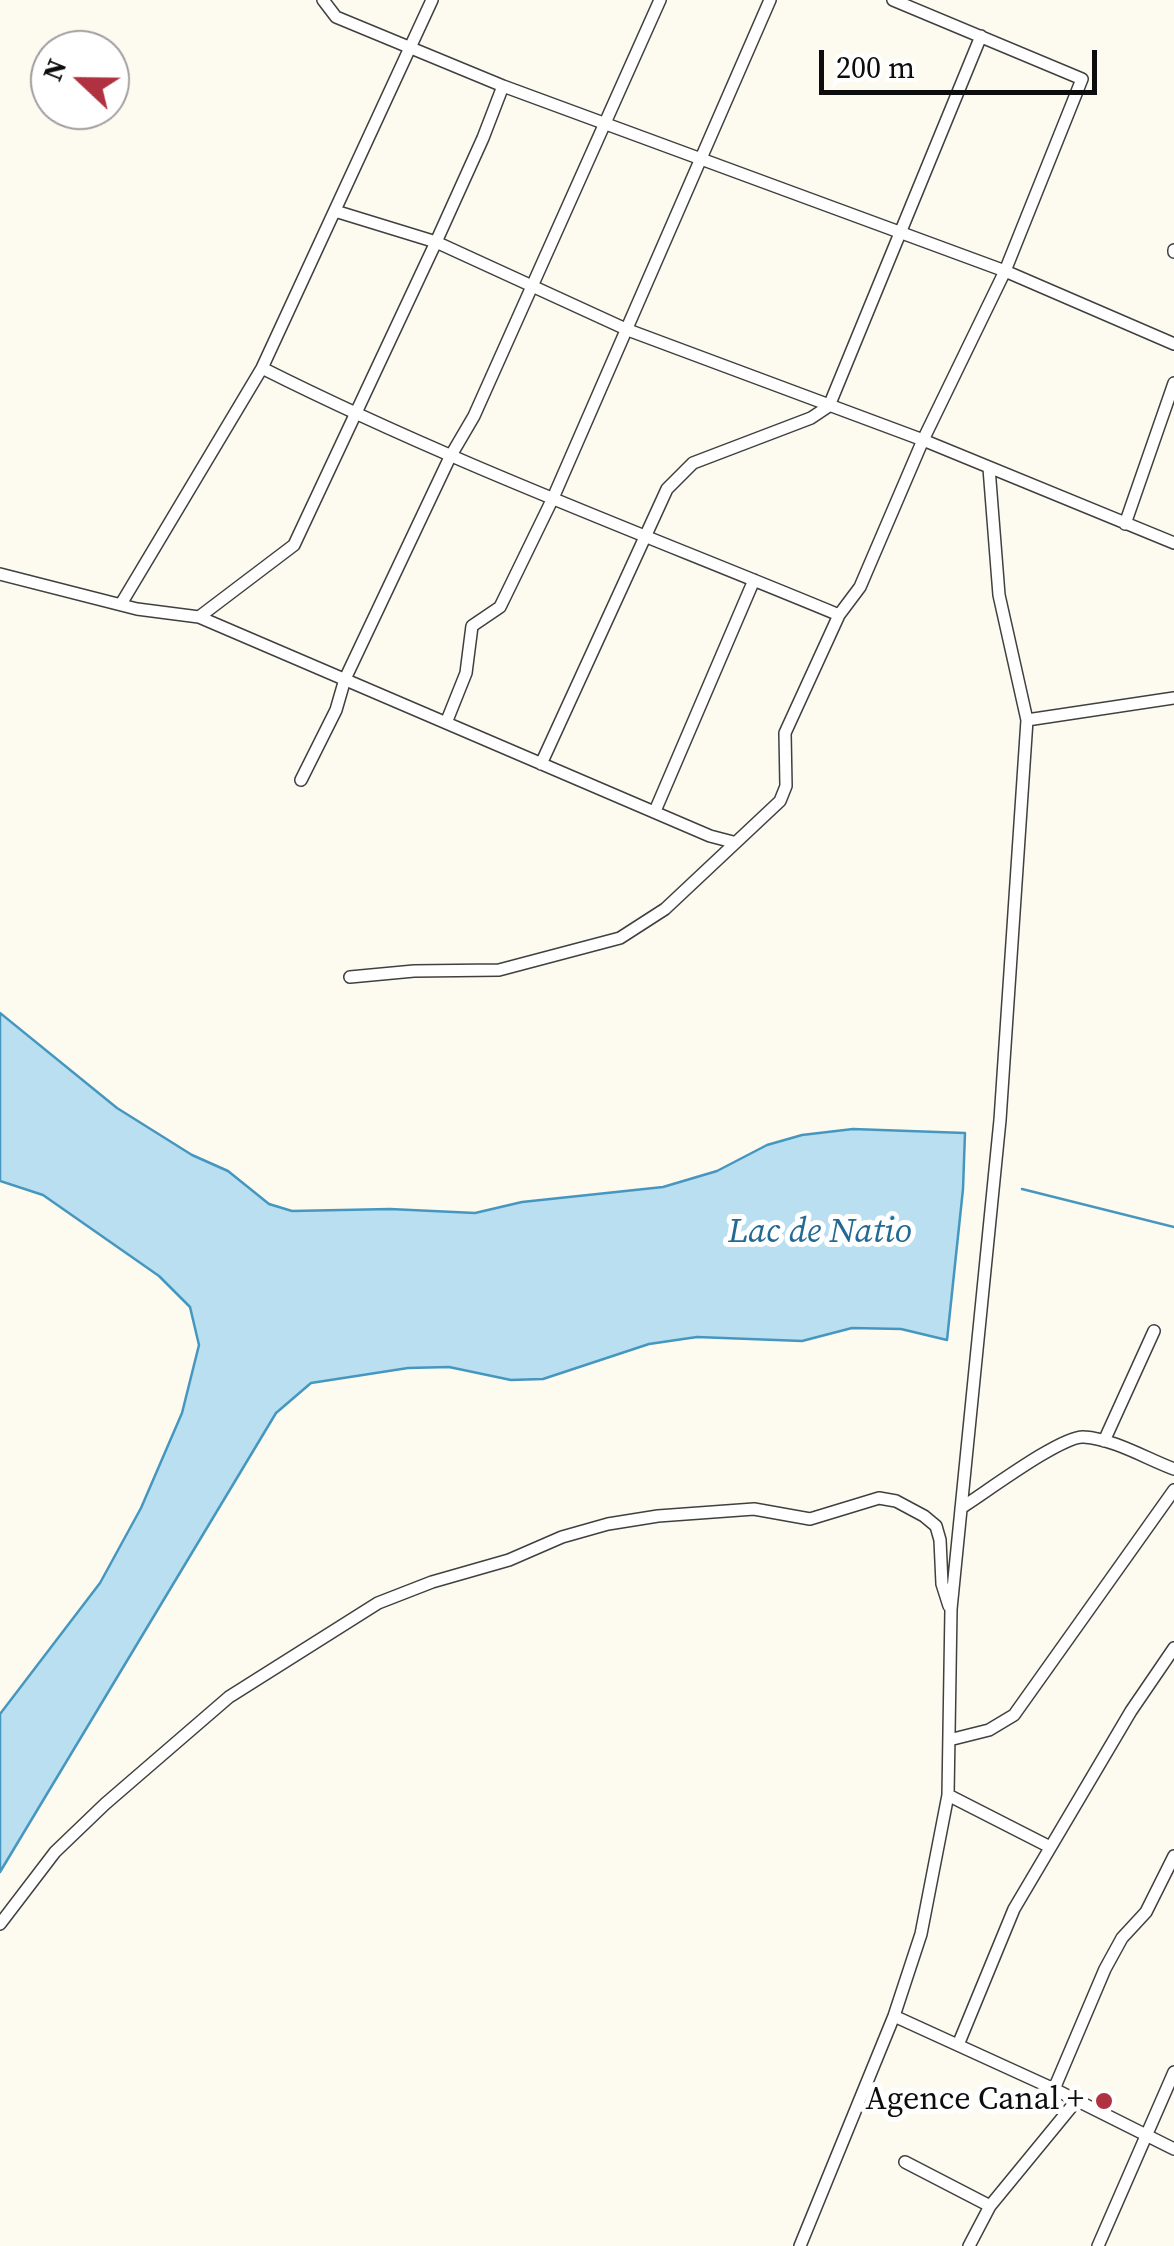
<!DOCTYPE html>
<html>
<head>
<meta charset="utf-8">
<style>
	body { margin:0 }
	#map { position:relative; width:1174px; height:2246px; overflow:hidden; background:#fdfaef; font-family:"Source Serif 4",serif }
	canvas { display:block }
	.north { position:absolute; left:30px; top:30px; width:100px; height:100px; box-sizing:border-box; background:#fff; border:2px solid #9e9e9e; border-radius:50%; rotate:292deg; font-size:28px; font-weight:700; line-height:40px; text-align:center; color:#0d0d0d }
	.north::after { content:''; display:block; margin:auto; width:35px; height:45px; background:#b03240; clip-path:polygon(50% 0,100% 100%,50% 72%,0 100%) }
	.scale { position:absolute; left:819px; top:50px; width:278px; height:45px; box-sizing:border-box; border:5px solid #0d0d0d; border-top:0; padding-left:12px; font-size:30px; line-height:35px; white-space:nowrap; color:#0d0d0d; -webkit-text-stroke:8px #fff; paint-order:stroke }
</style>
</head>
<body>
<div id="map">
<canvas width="1174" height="2246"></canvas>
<div class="north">N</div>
<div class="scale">200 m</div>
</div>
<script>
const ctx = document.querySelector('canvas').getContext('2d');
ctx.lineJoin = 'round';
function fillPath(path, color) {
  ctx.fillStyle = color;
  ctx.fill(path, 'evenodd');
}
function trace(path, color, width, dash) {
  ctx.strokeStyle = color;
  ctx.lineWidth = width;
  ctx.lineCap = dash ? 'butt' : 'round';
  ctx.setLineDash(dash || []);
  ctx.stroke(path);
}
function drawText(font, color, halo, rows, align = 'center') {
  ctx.font = font + ' "Source Serif 4",serif';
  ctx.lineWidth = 10;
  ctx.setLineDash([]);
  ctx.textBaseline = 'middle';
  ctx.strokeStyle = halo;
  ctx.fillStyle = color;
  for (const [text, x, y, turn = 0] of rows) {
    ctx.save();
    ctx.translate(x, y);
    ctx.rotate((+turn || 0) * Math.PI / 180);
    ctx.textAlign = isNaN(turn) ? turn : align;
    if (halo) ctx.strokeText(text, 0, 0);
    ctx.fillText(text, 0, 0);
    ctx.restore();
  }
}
const water = new Path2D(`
	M 0,1013 L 117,1108 L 192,1155 L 228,1171 L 269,1204 L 292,1211 L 390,1209 L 475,1213 L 522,1202 L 663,1187 L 717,1171 L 767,1145 L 802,1135 L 853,1129 L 965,1133 L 963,1189 L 947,1340 L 901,1329 L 852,1328 L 802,1341 L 697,1337 L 649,1344 L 543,1379 L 511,1380 L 449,1367 L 408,1368 L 311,1383 L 276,1413 L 0,1872 L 0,1714 L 100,1583 L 141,1508 L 182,1413 L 199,1345 L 190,1307 L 159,1276 L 43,1195 L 0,1181 Z`);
const stream = new Path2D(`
	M 1022,1189 L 1174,1227`);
const street = new Path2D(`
	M 323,0 L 336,17 L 503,86 L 1005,271 L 1174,344
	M 335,211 L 436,242 L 628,330 L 923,440 L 1174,543
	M 1174,250 L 1174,252
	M 262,368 C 449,462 646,535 839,615
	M 1125,524 L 1174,383
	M 0,574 L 137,609 L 199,617 L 710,836 L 733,842
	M 121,604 L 262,368 L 432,0
	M 199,617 L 294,545 L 436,242 L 483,138 L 503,86
	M 1027,720 L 1174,698
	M 446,723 L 466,673 L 472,626 L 500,607 L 553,498 L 770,0
	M 541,764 L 667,489 L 693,463 L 811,418 L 829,406 L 981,36
	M 301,780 L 336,710 L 345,679 L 450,457 L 474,416 L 660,0
	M 655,811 L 754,580
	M 350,977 L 414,971 L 499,970 L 620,938 L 665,909 L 780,801 L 786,786 L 785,733 L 839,615 L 860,587 L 923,440 L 1005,271 L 1082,79 L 893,0
	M 1104,1441 L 1154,1331
	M 961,1508 C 985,1493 1062,1435 1084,1437 C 1114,1439 1147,1459 1174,1469
	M 949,1740 L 989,1730 L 1014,1715 L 1174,1490
	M 948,1795 L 1048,1846
	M 0,1924 L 55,1852 L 105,1804 L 229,1697 L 378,1603 L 432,1582 L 509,1560 L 562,1537 L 608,1524 L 658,1516 L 754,1509 L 810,1519 L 879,1498 L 896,1501 L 924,1516 L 936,1526 L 940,1540 L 942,1584 L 949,1606
	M 894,2016 L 1054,2089 L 1174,2149
	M 958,2045 L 1014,1909 L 1131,1711 L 1174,1648
	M 1054,2089 L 1105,1969 L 1122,1938 L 1146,1912 L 1174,1856
	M 905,2162 L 990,2206
	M 800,2246 L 894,2016 L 921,1934 L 948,1795 L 951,1609 L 1000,1120 L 1027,720 L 999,595 L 989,468
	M 969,2246 L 990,2206 L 1077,2100
	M 1098,2246 L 1174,2072`);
const markers = [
	[1104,2101,10,"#b03240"]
];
const poiNames = [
	["Agence Canal +",1084,2101]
];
const waterNames = [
	["Lac de Natio",820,1233]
];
fillPath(water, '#b9dff0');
trace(water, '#4697c0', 2.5);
trace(stream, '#4697c0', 2.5);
trace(street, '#404040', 14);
trace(street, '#fff', 11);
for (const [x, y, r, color] of markers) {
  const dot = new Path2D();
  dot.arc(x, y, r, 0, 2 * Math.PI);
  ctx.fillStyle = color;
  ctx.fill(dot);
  trace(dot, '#fff', 4);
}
drawText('32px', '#0d0d0d', '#fff', poiNames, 'right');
drawText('italic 35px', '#226993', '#fff', waterNames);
</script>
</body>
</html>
